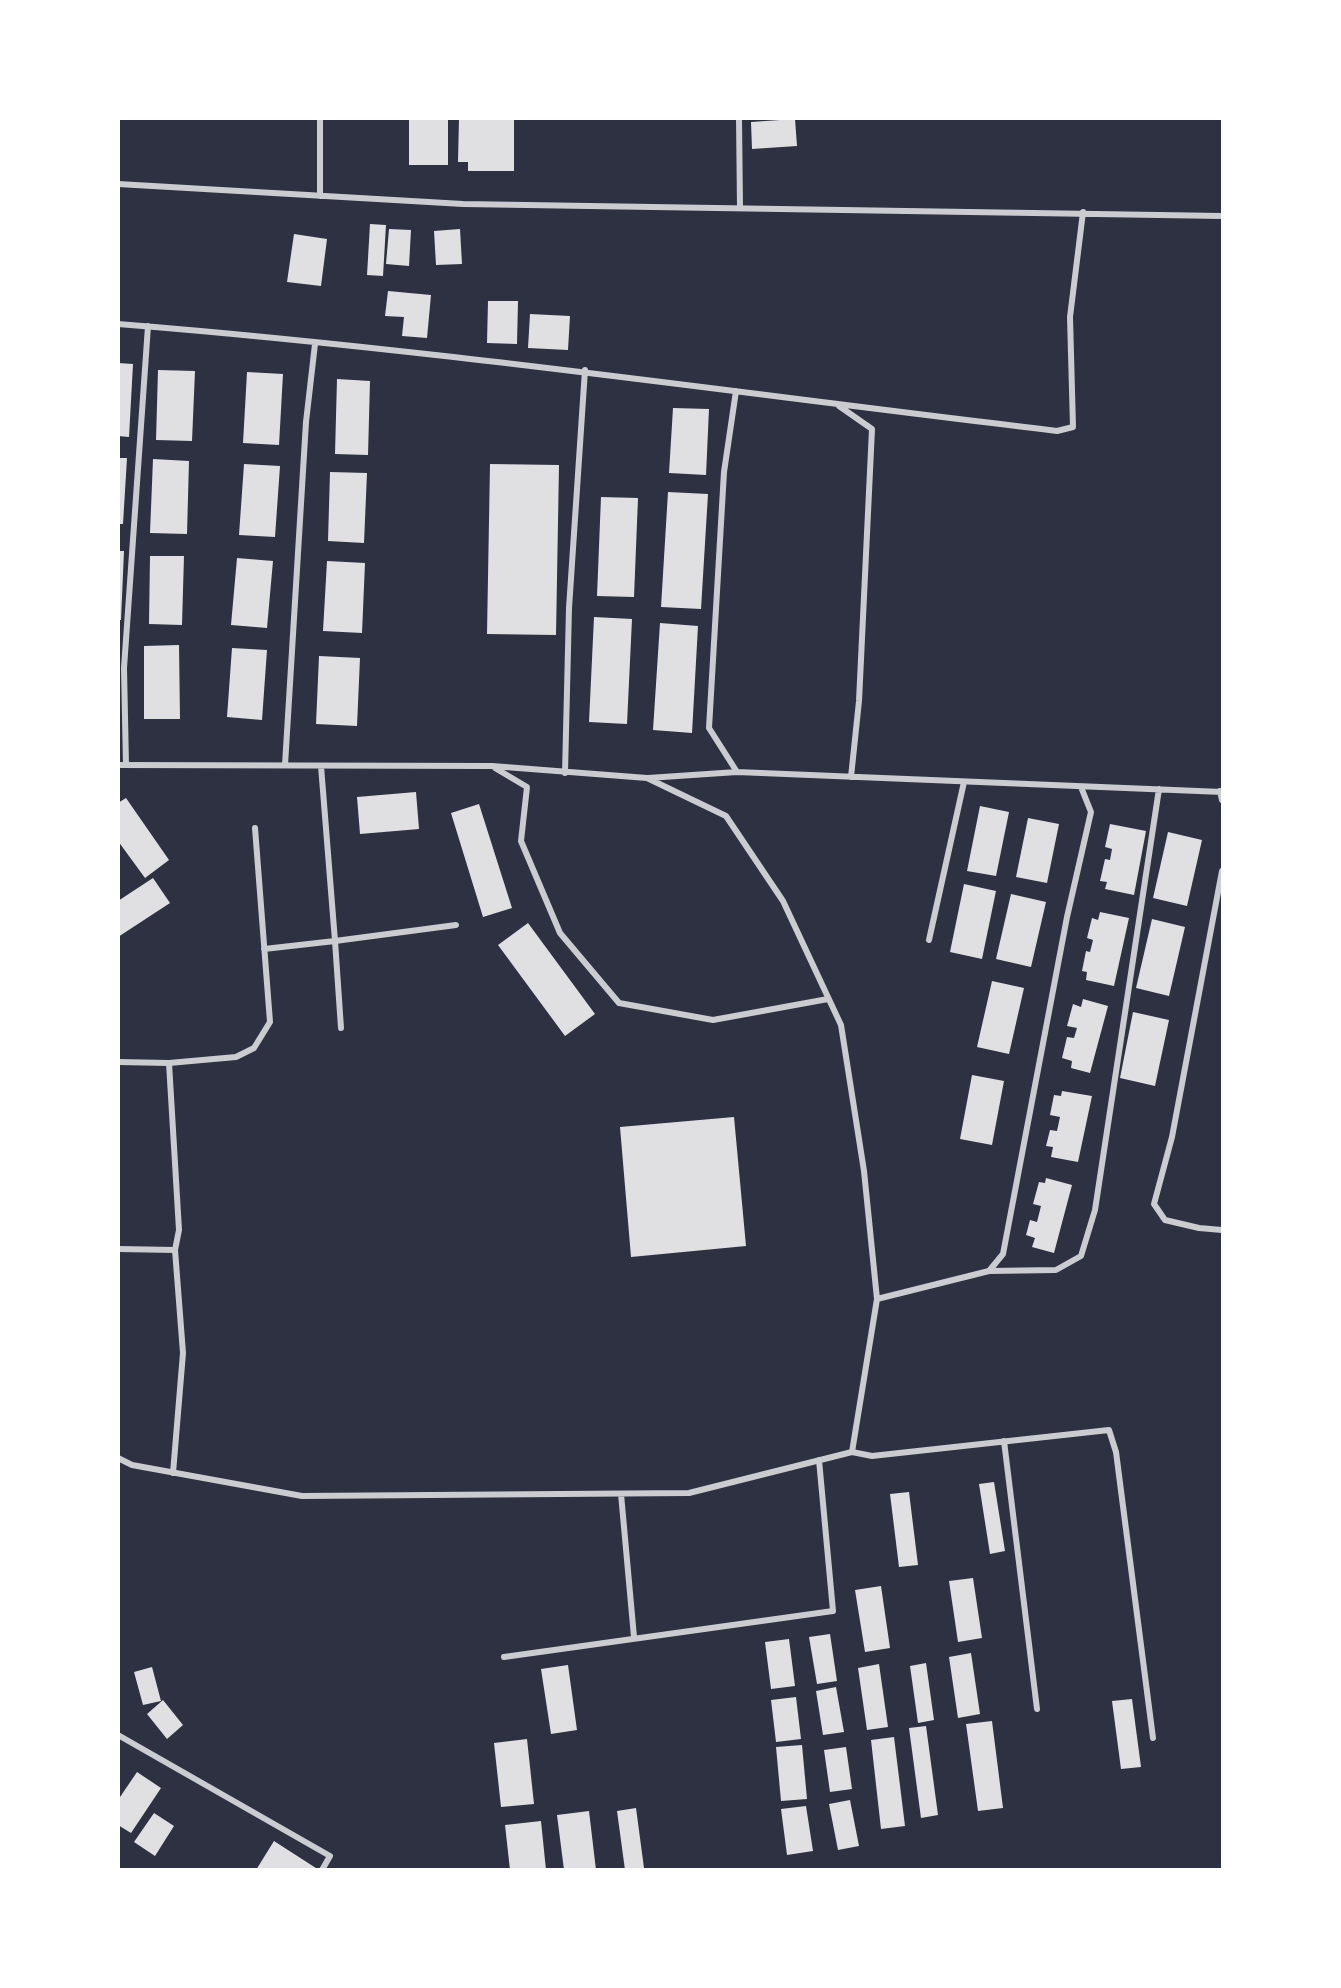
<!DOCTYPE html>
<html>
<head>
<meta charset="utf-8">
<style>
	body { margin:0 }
	#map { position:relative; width:1341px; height:1988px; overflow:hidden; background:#2d3142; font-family:"Playfair Display",serif }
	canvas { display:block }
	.frame { position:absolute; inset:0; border:120px solid #fff; pointer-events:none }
</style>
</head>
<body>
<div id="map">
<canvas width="1341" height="1988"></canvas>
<div class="frame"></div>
</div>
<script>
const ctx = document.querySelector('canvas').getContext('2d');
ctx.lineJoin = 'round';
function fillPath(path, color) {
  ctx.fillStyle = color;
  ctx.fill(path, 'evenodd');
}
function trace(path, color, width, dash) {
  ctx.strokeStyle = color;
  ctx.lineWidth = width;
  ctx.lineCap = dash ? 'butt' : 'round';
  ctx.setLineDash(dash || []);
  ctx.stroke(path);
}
const building = new Path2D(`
	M 409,118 L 448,118 L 448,165 L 409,165 Z
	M 459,118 L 514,118 L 514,171 L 468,171 L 468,162 L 458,162 Z
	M 795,119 L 797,146 L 752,149 L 751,122 Z
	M 370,224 L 386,225 L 383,276 L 367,275 Z
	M 389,229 L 411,230 L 409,266 L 386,264 Z
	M 460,229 L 462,264 L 436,265 L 434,231 Z
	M 294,234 L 327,239 L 321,286 L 287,282 Z
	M 388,291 L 431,295 L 427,338 L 402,336 L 404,317 L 385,316 Z
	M 488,301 L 518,301 L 517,344 L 487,343 Z
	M 530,314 L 570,316 L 568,350 L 528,348 Z
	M 118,363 L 133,364 L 129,437 L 118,436 Z
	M 158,370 L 195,371 L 192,441 L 156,440 Z
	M 247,372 L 283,374 L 279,445 L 243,443 Z
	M 337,379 L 370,381 L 368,455 L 335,454 Z
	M 673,408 L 709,409 L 706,475 L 669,473 Z
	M 118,458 L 127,458 L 123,524 L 118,524 Z
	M 153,459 L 189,461 L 187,534 L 150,533 Z
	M 244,464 L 280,466 L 275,537 L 239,535 Z
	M 490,464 L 559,465 L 556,635 L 487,634 Z
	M 330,472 L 367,473 L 364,543 L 328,541 Z
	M 668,492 L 708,494 L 701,609 L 661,607 Z
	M 601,497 L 638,498 L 634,597 L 597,596 Z
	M 118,551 L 124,551 L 121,620 L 118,620 Z
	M 150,556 L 184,556 L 182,625 L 149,624 Z
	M 237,558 L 273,561 L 267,628 L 231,625 Z
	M 327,561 L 365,563 L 362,633 L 323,631 Z
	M 594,617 L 632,619 L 627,724 L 589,722 Z
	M 660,623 L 698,626 L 692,733 L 653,730 Z
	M 179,645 L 180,719 L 144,719 L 144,646 Z
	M 232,648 L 267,650 L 262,720 L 227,717 Z
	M 319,656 L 360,658 L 357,726 L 316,724 Z
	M 416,792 L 419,829 L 360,834 L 357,797 Z
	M 126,798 L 169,860 L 145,878 L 118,841 L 118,803 Z
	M 479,804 L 512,908 L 483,917 L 451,813 Z
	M 980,806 L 1009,812 L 996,876 L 967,871 Z
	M 1028,818 L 1059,824 L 1047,883 L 1016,877 Z
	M 1110,824 L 1146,831 L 1134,895 L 1105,889 L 1107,882 L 1100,881 L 1105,859 L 1110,860 L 1112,849 L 1105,847 Z
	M 1168,832 L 1202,840 L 1187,906 L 1153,898 Z
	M 153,878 L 170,903 L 118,937 L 118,901 Z
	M 964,884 L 996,891 L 982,959 L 950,952 Z
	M 1011,894 L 1046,902 L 1031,967 L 996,959 Z
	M 1100,912 L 1129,918 L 1114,986 L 1086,980 L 1087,972 L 1082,971 L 1086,951 L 1090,952 L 1093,940 L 1087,938 L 1092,918 L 1098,920 Z
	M 1152,919 L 1185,927 L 1169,996 L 1136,988 Z
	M 528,923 L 595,1014 L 565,1036 L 498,945 Z
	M 992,981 L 1024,988 L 1009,1054 L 977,1047 Z
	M 1083,999 L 1108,1006 L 1090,1073 L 1071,1068 L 1072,1061 L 1062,1058 L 1067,1037 L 1074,1038 L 1077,1028 L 1067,1026 L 1073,1004 L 1081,1007 Z
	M 1133,1012 L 1169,1020 L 1155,1086 L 1120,1078 Z
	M 972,1075 L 1004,1081 L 992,1145 L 960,1139 Z
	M 1062,1091 L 1092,1096 L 1078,1162 L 1051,1157 L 1053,1147 L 1046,1146 L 1050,1130 L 1057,1131 L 1060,1117 L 1050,1115 L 1054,1095 L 1061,1096 Z
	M 734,1117 L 746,1246 L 631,1257 L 620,1127 Z
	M 1046,1178 L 1072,1185 L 1054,1253 L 1032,1247 L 1035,1238 L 1026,1235 L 1030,1220 L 1037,1222 L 1041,1206 L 1033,1204 L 1039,1182 L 1045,1183 Z
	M 994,1482 L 1005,1551 L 990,1554 L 979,1484 Z
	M 909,1492 L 918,1565 L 899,1567 L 890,1494 Z
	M 973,1578 L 982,1638 L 958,1642 L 949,1581 Z
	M 881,1586 L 890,1648 L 865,1652 L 855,1590 Z
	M 830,1634 L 837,1681 L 817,1684 L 809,1637 Z
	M 789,1639 L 795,1686 L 771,1689 L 765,1642 Z
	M 971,1653 L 980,1714 L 958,1718 L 949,1657 Z
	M 926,1663 L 934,1720 L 918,1723 L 910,1666 Z
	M 879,1664 L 888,1727 L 867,1730 L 858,1668 Z
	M 568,1665 L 577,1730 L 551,1734 L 541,1669 Z
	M 152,1667 L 161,1701 L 143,1705 L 134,1672 Z
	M 836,1687 L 844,1732 L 823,1735 L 816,1691 Z
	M 796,1697 L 801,1739 L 776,1742 L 771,1700 Z
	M 1132,1699 L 1141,1767 L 1121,1769 L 1112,1701 Z
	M 163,1700 L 183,1725 L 167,1739 L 147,1714 Z
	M 992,1721 L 1003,1808 L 978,1811 L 966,1724 Z
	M 926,1726 L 938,1815 L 921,1818 L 909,1728 Z
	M 894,1737 L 905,1826 L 881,1829 L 871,1740 Z
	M 527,1739 L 534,1804 L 501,1807 L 494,1743 Z
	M 802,1745 L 807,1799 L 781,1801 L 776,1747 Z
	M 846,1747 L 852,1789 L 830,1792 L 824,1750 Z
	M 137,1772 L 161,1788 L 131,1833 L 118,1825 L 118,1800 Z
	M 850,1800 L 859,1846 L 838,1850 L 829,1804 Z
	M 806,1806 L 813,1851 L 787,1855 L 781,1809 Z
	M 636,1808 L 644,1868 L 625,1870 L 617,1811 Z
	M 589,1811 L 596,1870 L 564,1870 L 557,1815 Z
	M 154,1813 L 174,1826 L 155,1856 L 134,1842 Z
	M 541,1821 L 546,1870 L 510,1870 L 505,1825 Z
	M 274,1841 L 319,1870 L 256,1870 Z`);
const minor = new Path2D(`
	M 320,118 L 320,196
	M 739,118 L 740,208
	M 118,184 L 463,204 L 1222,216
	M 118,324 C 433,349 744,394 1057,431 L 1073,427 L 1070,317 L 1083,212
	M 736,391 L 724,472 L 709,728 L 737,772
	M 839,406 L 872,429 L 859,701 L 851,777
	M 118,765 L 492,766 L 647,778 L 726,816 L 783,901 L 841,1025 L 864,1171 L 877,1299 L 852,1452 L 689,1493 L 302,1496 L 132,1465 L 118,1458
	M 126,765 L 124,668 L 148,326
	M 285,765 L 306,422 L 315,344
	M 321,766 L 335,941 L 456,925
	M 495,768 L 527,787 L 521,841 L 560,933 L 619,1003 L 713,1020 L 828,999
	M 565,773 L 569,608 L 585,370
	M 648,778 L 737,772 L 1222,792
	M 1220,791 L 1222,800
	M 1222,871 L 1172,1137 L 1154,1204 L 1165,1220 L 1199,1228 L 1222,1230
	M 929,940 L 964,782
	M 264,949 L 335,941 L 341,1028
	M 118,1062 L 169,1063 L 179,1230 L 175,1250 L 183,1353 L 173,1473
	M 169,1063 L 236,1057 L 254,1048 L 270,1022 L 255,828
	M 118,1249 L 175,1250
	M 989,1271 L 1056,1270 L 1081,1256 L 1095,1210 L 1159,789
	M 877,1299 L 989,1271 L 1003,1254 L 1067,917 L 1091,812 L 1081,787
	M 1004,1441 L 1037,1709
	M 852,1452 L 872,1456 L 1109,1430 L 1116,1452 L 1153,1738
	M 621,1494 L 634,1637
	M 504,1657 L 833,1611 L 819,1460
	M 118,1735 L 330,1856 L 322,1870`);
fillPath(building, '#e0e0e3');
trace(minor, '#caccd0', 6);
</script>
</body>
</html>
